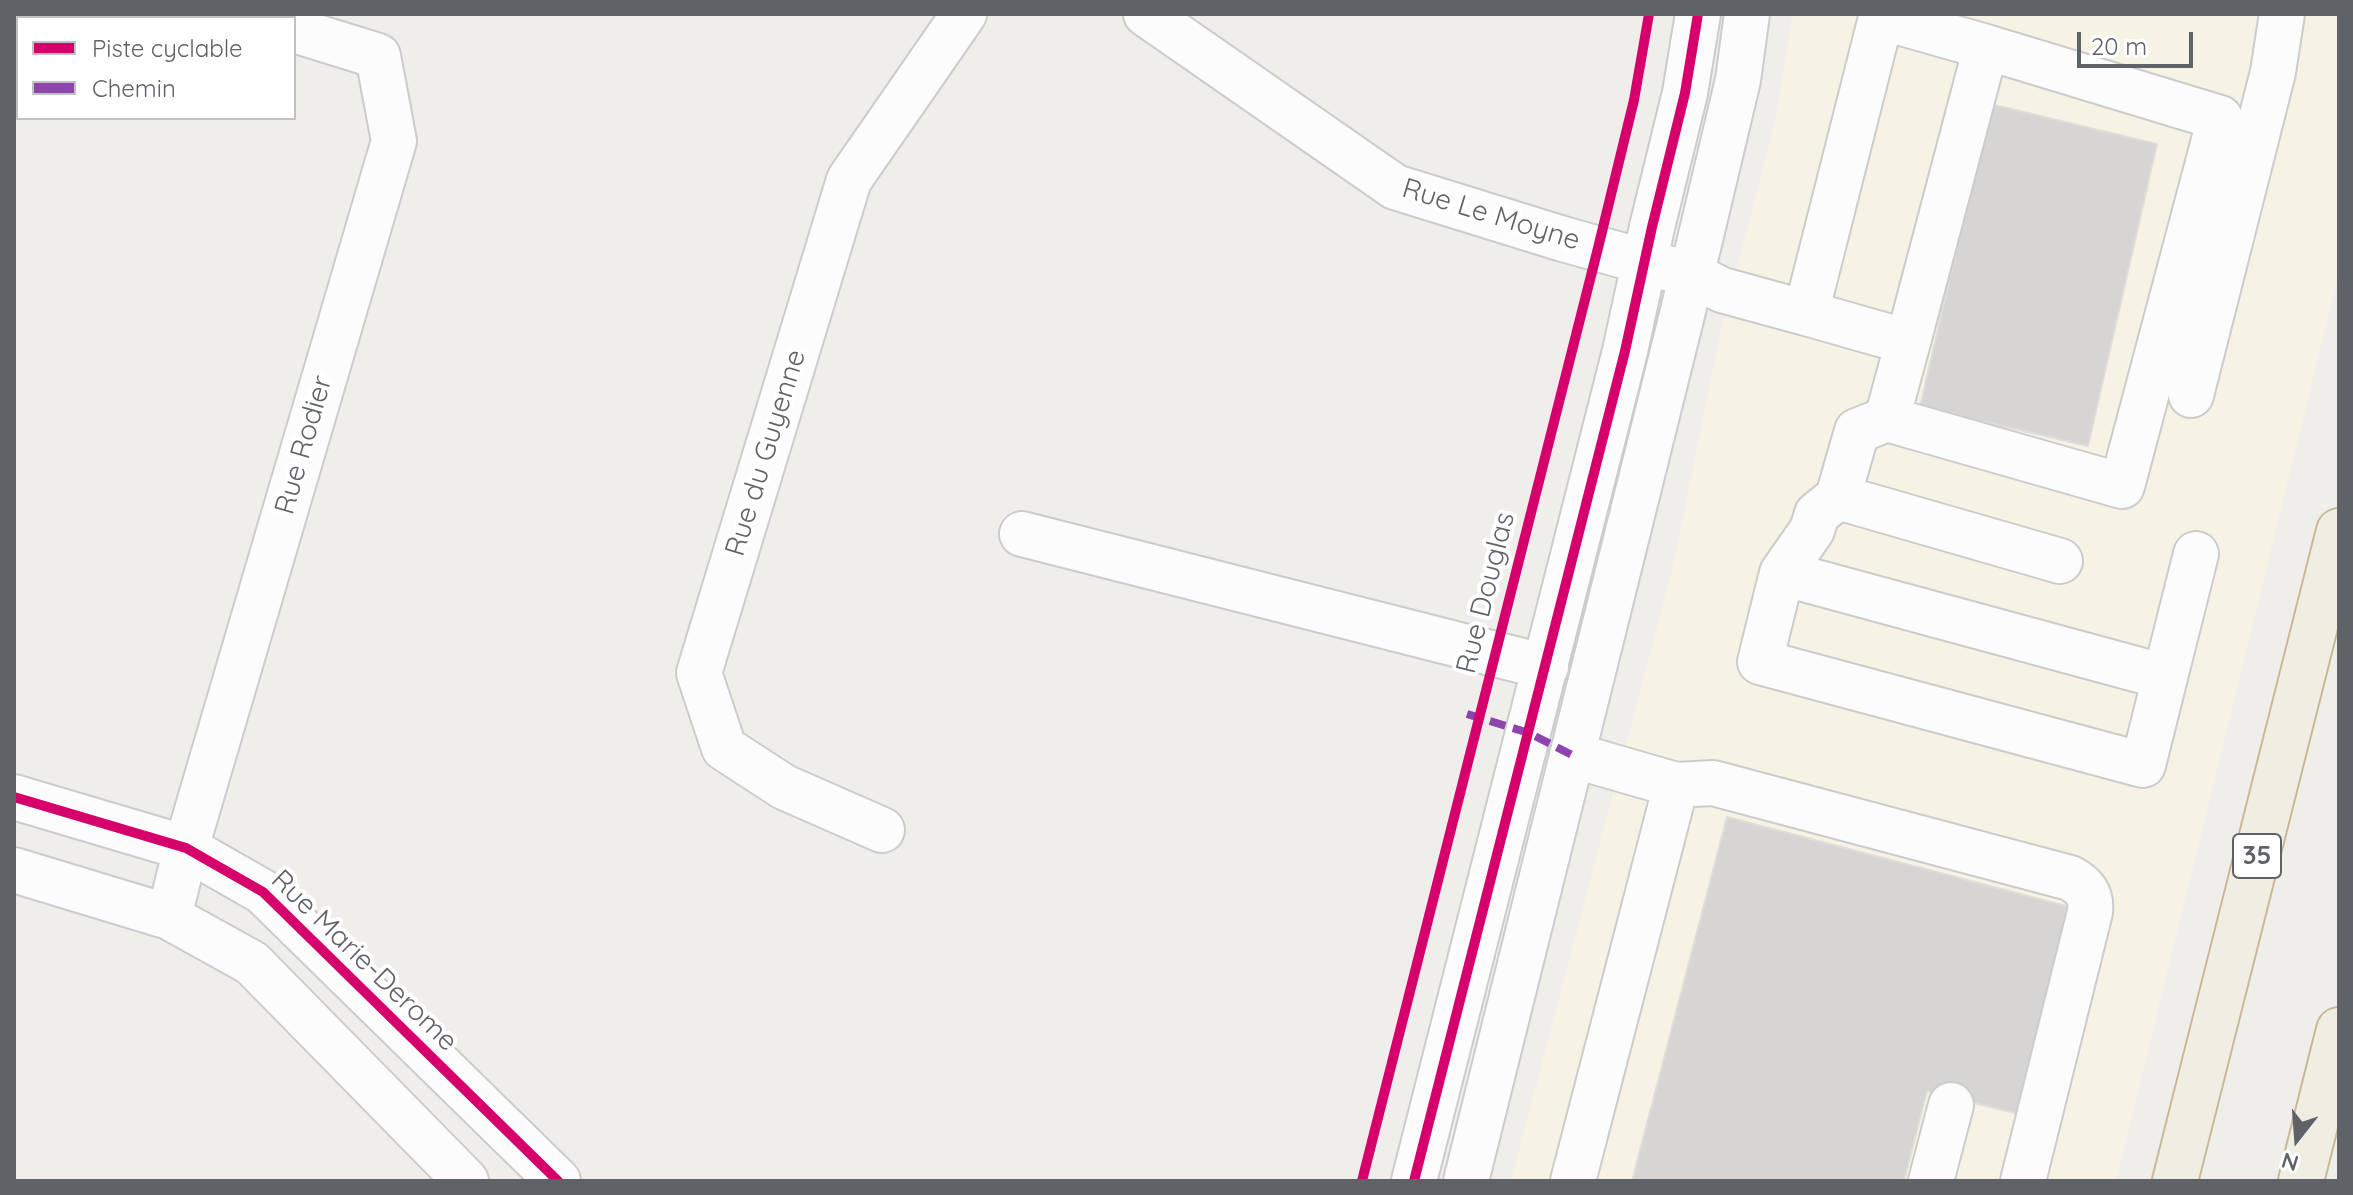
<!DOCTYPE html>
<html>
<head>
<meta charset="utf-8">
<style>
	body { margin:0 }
	#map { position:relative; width:2353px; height:1195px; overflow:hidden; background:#efeeea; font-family:Quicksand,sans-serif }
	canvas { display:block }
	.frame { position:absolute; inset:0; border:16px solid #5f6368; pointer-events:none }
	.legend { position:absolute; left:16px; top:16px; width:280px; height:104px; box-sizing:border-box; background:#fff; border:2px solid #bfc1c3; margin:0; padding:10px 14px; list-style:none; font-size:24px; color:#5f6368 }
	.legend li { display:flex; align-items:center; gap:16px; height:40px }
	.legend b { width:40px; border:2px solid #bfc1c3 }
	.north { position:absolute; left:2257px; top:1099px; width:80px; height:80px; -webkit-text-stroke:6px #fff; paint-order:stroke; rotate:197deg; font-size:22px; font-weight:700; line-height:32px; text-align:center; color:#5f6368 }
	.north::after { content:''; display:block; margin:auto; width:28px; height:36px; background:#5f6368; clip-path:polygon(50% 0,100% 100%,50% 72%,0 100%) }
	.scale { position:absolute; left:2077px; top:32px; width:116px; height:36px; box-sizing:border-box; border:4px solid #5f6368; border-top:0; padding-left:10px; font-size:24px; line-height:28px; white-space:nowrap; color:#5f6368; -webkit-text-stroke:6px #fff; paint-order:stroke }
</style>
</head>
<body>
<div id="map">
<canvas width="2353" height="1195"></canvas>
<div class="frame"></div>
<ul class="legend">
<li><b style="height:10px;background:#d6006c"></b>Piste cyclable</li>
<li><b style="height:10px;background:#8e44ad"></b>Chemin</li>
</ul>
<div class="north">N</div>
<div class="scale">20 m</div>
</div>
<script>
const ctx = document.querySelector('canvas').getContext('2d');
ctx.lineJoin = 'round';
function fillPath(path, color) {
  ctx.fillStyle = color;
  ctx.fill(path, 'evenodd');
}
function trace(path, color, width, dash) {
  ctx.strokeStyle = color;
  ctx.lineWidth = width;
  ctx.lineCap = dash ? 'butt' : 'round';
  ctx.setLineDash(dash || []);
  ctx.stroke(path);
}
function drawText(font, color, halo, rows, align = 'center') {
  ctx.font = font + ' Quicksand,sans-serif';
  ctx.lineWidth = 8;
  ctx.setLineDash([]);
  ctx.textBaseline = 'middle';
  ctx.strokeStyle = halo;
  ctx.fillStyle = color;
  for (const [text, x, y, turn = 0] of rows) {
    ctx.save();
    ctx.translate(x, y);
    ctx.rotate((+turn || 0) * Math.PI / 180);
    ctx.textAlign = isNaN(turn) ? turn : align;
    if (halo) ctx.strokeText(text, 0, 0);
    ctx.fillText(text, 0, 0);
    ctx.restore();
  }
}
const commercial = new Path2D(`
	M 1792,14 L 2339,14 L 2339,272 L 2116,1181 L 1511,1181 L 1674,563 L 1721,330 L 1774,126 L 1790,35 Z`);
const building = new Path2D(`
	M 1990,104 L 2157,144 L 2088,446 L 1920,407 Z
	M 1727,817 L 2070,907 L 2018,1114 L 1927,1091 L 1904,1181 L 1632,1181 Z`);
const minor = new Path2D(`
	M 244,14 L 257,18
	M 1146,14 L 1395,187 L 1563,239 L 1692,275 L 1722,290 L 1806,313 L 1882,14
	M 1806,313 L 1908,342 L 1986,47 L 1881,17
	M 1908,342 L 1887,419 L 2122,486 L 2220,118 L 1986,47
	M 2191,395 L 2273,72 L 2282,14
	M 1887,419 L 1857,431 L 1838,497 L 1817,514 L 1812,530 L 1782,573 L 1760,662 L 2143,765 L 2196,554
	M 1838,497 L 2060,561
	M 1022,534 L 1546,667
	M 1782,573 L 2165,677
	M 1572,755 L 1676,785 L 1573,1181
	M 1676,785 L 1713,783 L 2070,878 C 2085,886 2092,895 2090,912 L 2023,1181
	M 14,797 L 186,848 L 263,892 L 558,1181
	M 882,830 L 784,787 L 724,748 L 699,673 L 849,180 L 964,14
	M 14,870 L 169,917 L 252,963 L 466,1181
	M 169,917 L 186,848 L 394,141 L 378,56 L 294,30
	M 1414,1181 L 1625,351 L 1652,227 L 1685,93 L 1698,14
	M 1466,1181 L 1683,311 L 1738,80 L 1747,14
	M 1931,1181 L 1951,1105`);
const highway = new Path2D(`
	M 2175,1181 L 2339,531
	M 2301,1181 L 2339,1030`);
const quiet = new Path2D(`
	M 1467,714 L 1529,733 L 1572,755`);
const cycleway = new Path2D(`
	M 14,797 L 186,848 L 263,892 L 558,1181
	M 1362,1181 L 1598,248 L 1634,100 L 1649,14
	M 1414,1181 L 1625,351 L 1652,227 L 1685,93 L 1698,14`);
const shields = [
	[2257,856,48]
];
const shieldNames = [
	["35",2257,856]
];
const streetNames = [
	["Rue Le Moyne",1491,215,17],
	["Rue Rodier",304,445,-74],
	["Rue du Guyenne",766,453,-73],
	["Rue Douglas",1486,593,-76],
	["Rue Marie-Derome",364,961,44]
];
fillPath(commercial, '#f7f3e4');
fillPath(building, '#d6d5d3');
trace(building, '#deddd9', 2);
trace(minor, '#cbcccc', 48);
trace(highway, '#c8b996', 48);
trace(minor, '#fdfcfc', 44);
trace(highway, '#f0ede3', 44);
trace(quiet, '#8e44ad', 8, [16, 8]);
trace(cycleway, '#d6006c', 10);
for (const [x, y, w] of shields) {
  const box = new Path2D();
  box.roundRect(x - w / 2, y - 22, w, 44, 6);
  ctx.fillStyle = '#fff';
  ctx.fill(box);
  trace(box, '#5f6368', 2);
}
drawText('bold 26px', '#5f6368', null, shieldNames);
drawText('28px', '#5f6368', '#fff', streetNames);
</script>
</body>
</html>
